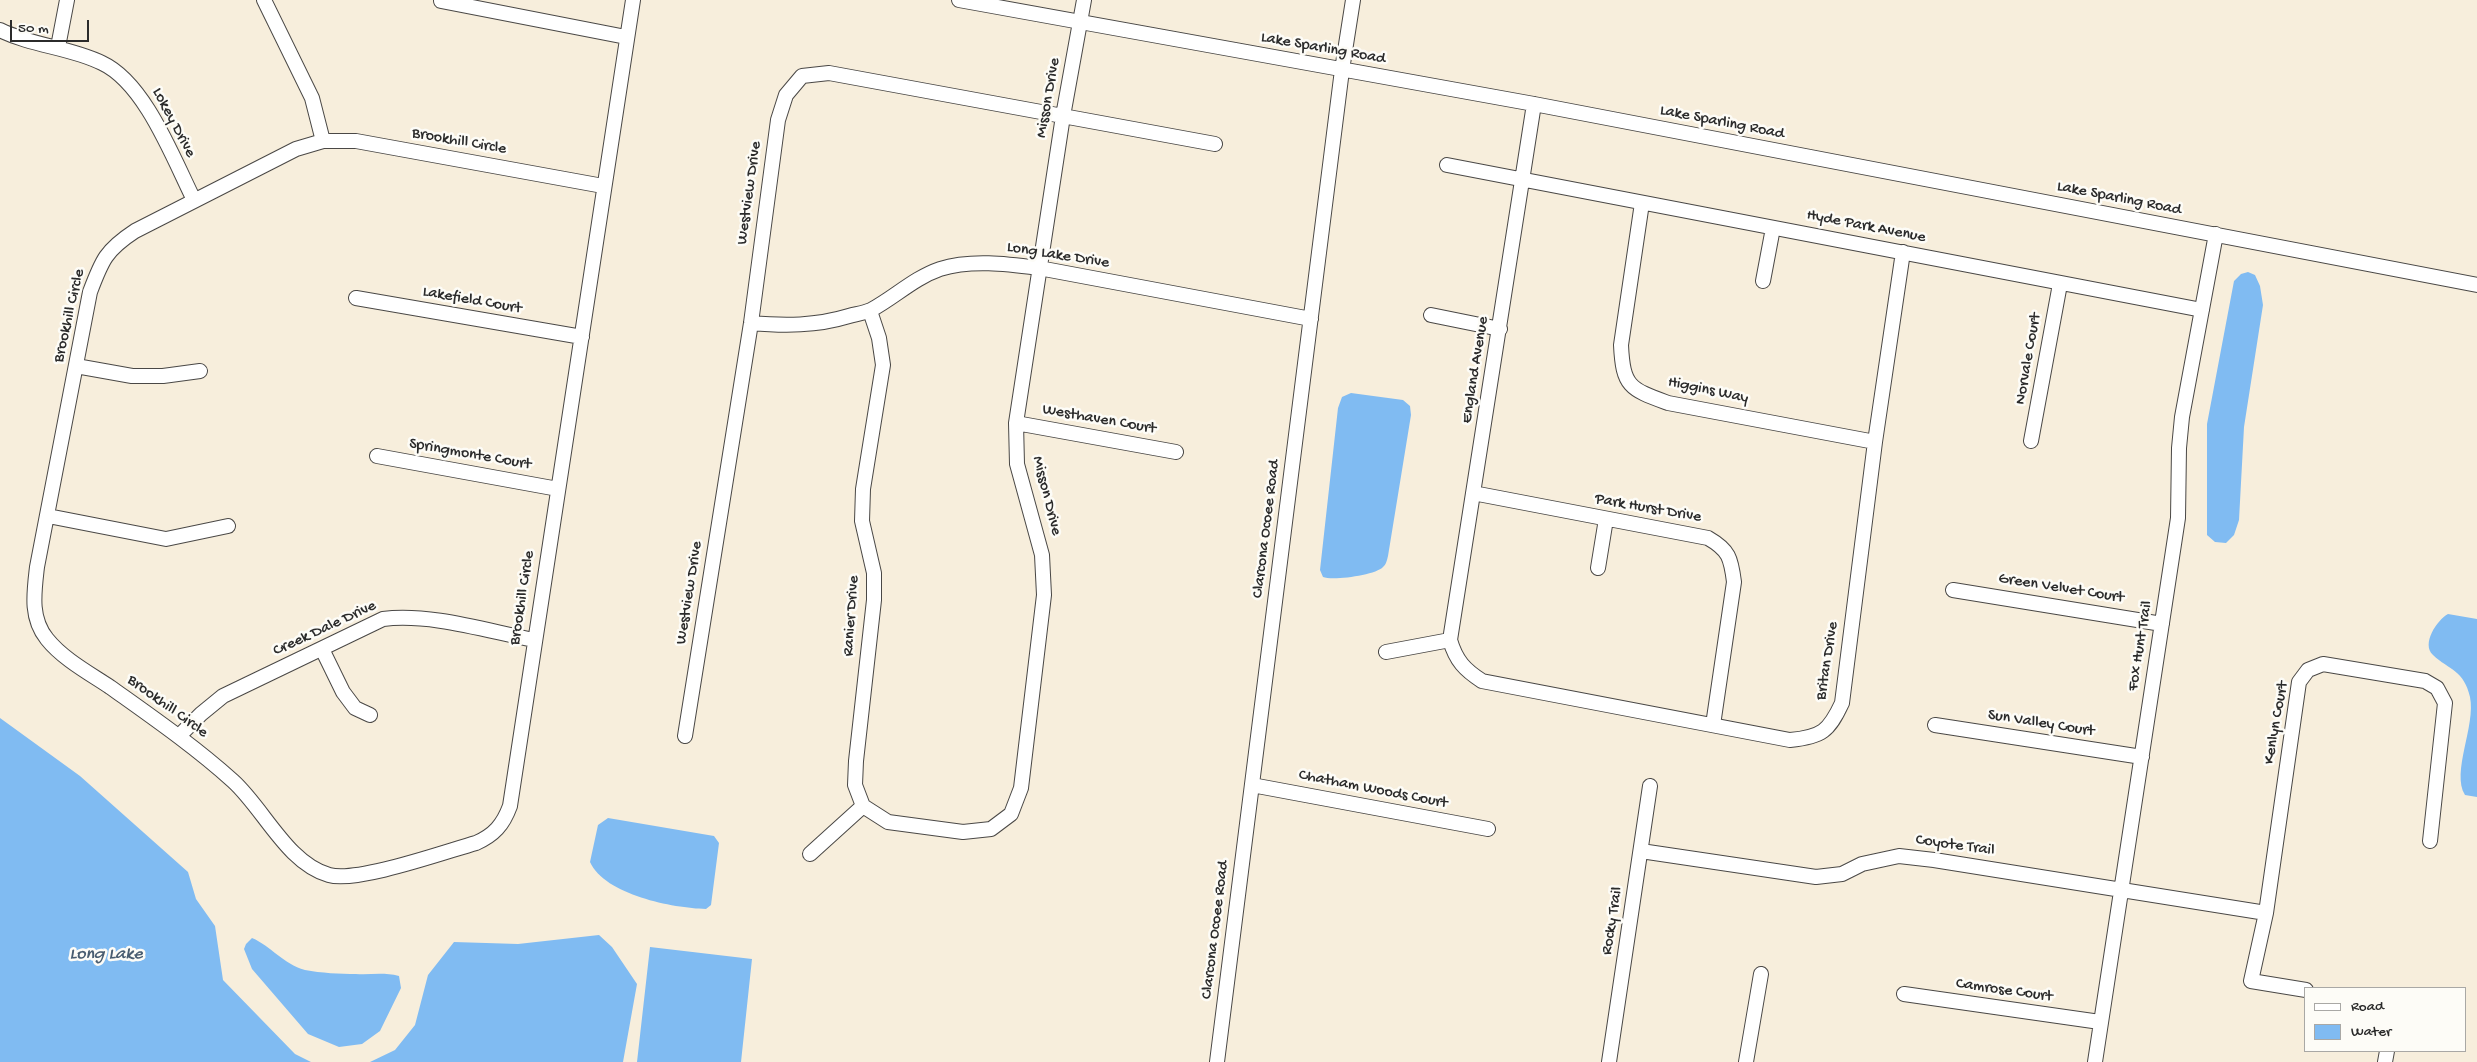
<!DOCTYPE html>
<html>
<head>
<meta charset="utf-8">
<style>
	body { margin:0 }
	#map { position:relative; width:2477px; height:1062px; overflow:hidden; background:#f7eedc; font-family:"Gochi Hand",sans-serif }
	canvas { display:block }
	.legend { position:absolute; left:2304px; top:987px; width:162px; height:65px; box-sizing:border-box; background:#fdfcf7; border:1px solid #a9a8a5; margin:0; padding:6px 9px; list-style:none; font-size:15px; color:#2b2b2b }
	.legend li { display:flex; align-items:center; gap:10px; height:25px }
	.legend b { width:25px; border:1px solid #a9a8a5 }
	.scale { position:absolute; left:10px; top:20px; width:79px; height:22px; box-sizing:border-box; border:2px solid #2b2b2b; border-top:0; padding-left:6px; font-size:15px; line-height:18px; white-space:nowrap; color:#2b2b2b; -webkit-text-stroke:4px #fdfcf7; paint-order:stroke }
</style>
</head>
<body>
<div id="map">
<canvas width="2477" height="1062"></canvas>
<ul class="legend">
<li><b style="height:6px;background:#fff"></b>Road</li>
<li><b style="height:14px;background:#80bbf2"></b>Water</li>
</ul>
<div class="scale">50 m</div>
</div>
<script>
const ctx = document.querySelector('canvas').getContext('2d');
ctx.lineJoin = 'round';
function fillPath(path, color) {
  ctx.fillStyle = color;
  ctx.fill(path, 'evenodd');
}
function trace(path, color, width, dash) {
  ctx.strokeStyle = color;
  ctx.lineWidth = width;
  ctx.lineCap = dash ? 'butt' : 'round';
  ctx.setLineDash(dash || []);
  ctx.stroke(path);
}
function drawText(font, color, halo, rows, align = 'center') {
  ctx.font = font + ' "Gochi Hand",sans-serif';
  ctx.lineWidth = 5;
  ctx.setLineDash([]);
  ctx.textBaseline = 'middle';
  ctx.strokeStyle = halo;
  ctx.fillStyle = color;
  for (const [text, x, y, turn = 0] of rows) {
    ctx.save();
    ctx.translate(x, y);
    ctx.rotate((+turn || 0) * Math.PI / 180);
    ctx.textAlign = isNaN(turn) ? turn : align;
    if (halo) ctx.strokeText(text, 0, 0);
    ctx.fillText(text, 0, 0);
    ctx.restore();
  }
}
const water = new Path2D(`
	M 2248,272 L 2255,275 L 2260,286 L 2263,305 L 2244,427 L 2239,520 L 2234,535 L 2226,543 L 2215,542 L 2207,535 L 2207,424 L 2234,281 L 2241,274 Z
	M 1351,393 L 1403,400 L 1410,406 L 1411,415 L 1388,556 C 1387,560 1386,565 1383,567 C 1376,575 1333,581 1323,577 L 1320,570 L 1338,408 L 1342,397 Z
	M 2448,614 L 2477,619 L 2477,797 L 2465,795 C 2451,772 2476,726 2470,697 C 2464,670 2449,670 2433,655 C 2421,644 2437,620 2448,614 Z
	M 0,718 L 80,776 L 188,872 L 196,899 L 215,926 L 223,980 L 295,1054 L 311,1062 L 0,1062 Z
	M 608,818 L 714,836 L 719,843 L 711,905 L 706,909 C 673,908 605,895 590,862 L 598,825 Z
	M 599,935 L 612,947 L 637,984 L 623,1062 L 370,1062 L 395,1050 L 415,1025 L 428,975 L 454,942 L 518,944 Z
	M 252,938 C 271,946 283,964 305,970 C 321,973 340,974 356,974 C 371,975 383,972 399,976 L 401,988 L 380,1031 L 362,1044 L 339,1047 L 308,1034 L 252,969 L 244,949 L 246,944 Z
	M 650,947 L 752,959 L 741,1062 L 637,1062 Z`);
const minor = new Path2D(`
	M 264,0 L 312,98 L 323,141
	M 959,0 L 1534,104 L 2477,285
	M 441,1 L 626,37
	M 0,30 C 32,46 69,47 102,63 C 145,83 173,158 194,200
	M 58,47 L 67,0
	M 1534,104 L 1450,640 C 1456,661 1465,670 1482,681 L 1790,740 C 1822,737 1829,731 1842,703 L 1875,442 L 1903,252
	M 1447,165 L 2202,310
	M 603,186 L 356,141 L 323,141 L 296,149 L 135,231 C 106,250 102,260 90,292 L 37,567 C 34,593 30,618 47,639 C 63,659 89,673 110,687 C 152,717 194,746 233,781 C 264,809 287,863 329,875 C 357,883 444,852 476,843 C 494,835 503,825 510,806 L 633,0
	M 1642,203 L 1621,345 C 1623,387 1630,389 1668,403 L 1875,442
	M 1763,281 L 1773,228
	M 356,298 L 582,337
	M 1431,315 L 1500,329
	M 751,323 C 785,326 816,326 849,316 C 856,314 864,313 871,310 C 895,297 914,278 940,269 C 971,259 1008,264 1039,268 L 1311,319
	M 76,366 L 132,376 L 163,376 L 200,371
	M 1016,423 L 1176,452
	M 2031,441 L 2060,284
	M 377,456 L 558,489
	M 1473,493 L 1708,538 C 1729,550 1731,558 1734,582 L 1713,725
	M 48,516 L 166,539 L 228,526
	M 1598,568 L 1606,519
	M 1953,590 L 2162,624
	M 322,649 L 343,692 L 355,708 L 370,715
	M 1386,652 L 1450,640
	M 1935,725 L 2142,757
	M 179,736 L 201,714 L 223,696 L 383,619 C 430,613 487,631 534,640
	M 685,736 L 751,323 L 778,120 L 786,95 L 802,76 L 829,73 L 1215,144
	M 1252,785 L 1488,829
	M 863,806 L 888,822 L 963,832 L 991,829 L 1011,814 L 1021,788 L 1044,595 L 1042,555 L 1017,464 L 1016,423 L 1063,116 L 1084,0
	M 863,806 L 855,785 L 856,761 L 874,600 L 874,573 L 862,521 L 863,489 L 883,365 L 879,338 L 870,311
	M 1641,851 L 1816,877 L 1842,874 L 1862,864 L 1899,856 L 1934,860 L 2266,913
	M 810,854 L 863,806
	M 2306,990 L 2251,981 L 2266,913 L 2299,682 L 2308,670 L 2323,664 L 2425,681 L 2437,688 L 2445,703 L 2430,841
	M 1904,994 L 2100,1022
	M 1217,1062 L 1342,70 L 1353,0
	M 1609,1062 L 1650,786
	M 1746,1062 L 1761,974
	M 2095,1062 L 2178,518 L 2179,448 L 2182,417 L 2216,234
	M 2385,1062 L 2387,1051`);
const streetNames = [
	["Lake Sparling Road",1323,49,10],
	["Misson Drive",1049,98,-80],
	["Lokey Drive",173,123,62],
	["Lake Sparling Road",1722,123,11],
	["Brookhill Circle",459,142,10],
	["Westview Drive",750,193,-82],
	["Lake Sparling Road",2119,199,11],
	["Hyde Park Avenue",1866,227,11],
	["Long Lake Drive",1058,256,9],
	["Lakefield Court",472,301,10],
	["Brookhill Circle",70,316,-77],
	["Norvale Court",2029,359,-80],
	["England Avenue",1476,370,-81],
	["Higgins Way",1708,391,12],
	["Westhaven Court",1099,420,10],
	["Springmonte Court",470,455,10],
	["Misson Drive",1046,496,76],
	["Park Hurst Drive",1648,509,10],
	["Clarcona Ocoee Road",1267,529,-83],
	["Green Velvet Court",2061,589,9],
	["Westview Drive",690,593,-81],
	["Brookhill Circle",523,598,-81],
	["Ranier Drive",852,616,-86],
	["Creek Dale Drive",325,629,-25],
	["Fox Hunt Trail",2141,646,-81],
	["Britan Drive",1828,661,-81],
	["Brookhill Circle",167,707,36],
	["Kenlyn Court",2277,723,-80],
	["Sun Valley Court",2041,724,9],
	["Chatham Woods Court",1373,790,11],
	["Coyote Trail",1955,846,8],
	["Rocky Trail",1613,921,-81],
	["Clarcona Ocoee Road",1216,930,-83],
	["Camrose Court",2004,991,8]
];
const waterNames = [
	["Long Lake",106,955]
];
fillPath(water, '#80bbf2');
trace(minor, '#4a4846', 16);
trace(minor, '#fff', 14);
drawText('16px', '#2b2b2b', '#fdfcf7', streetNames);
drawText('italic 18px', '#495d71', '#fdfcf7', waterNames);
</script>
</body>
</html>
